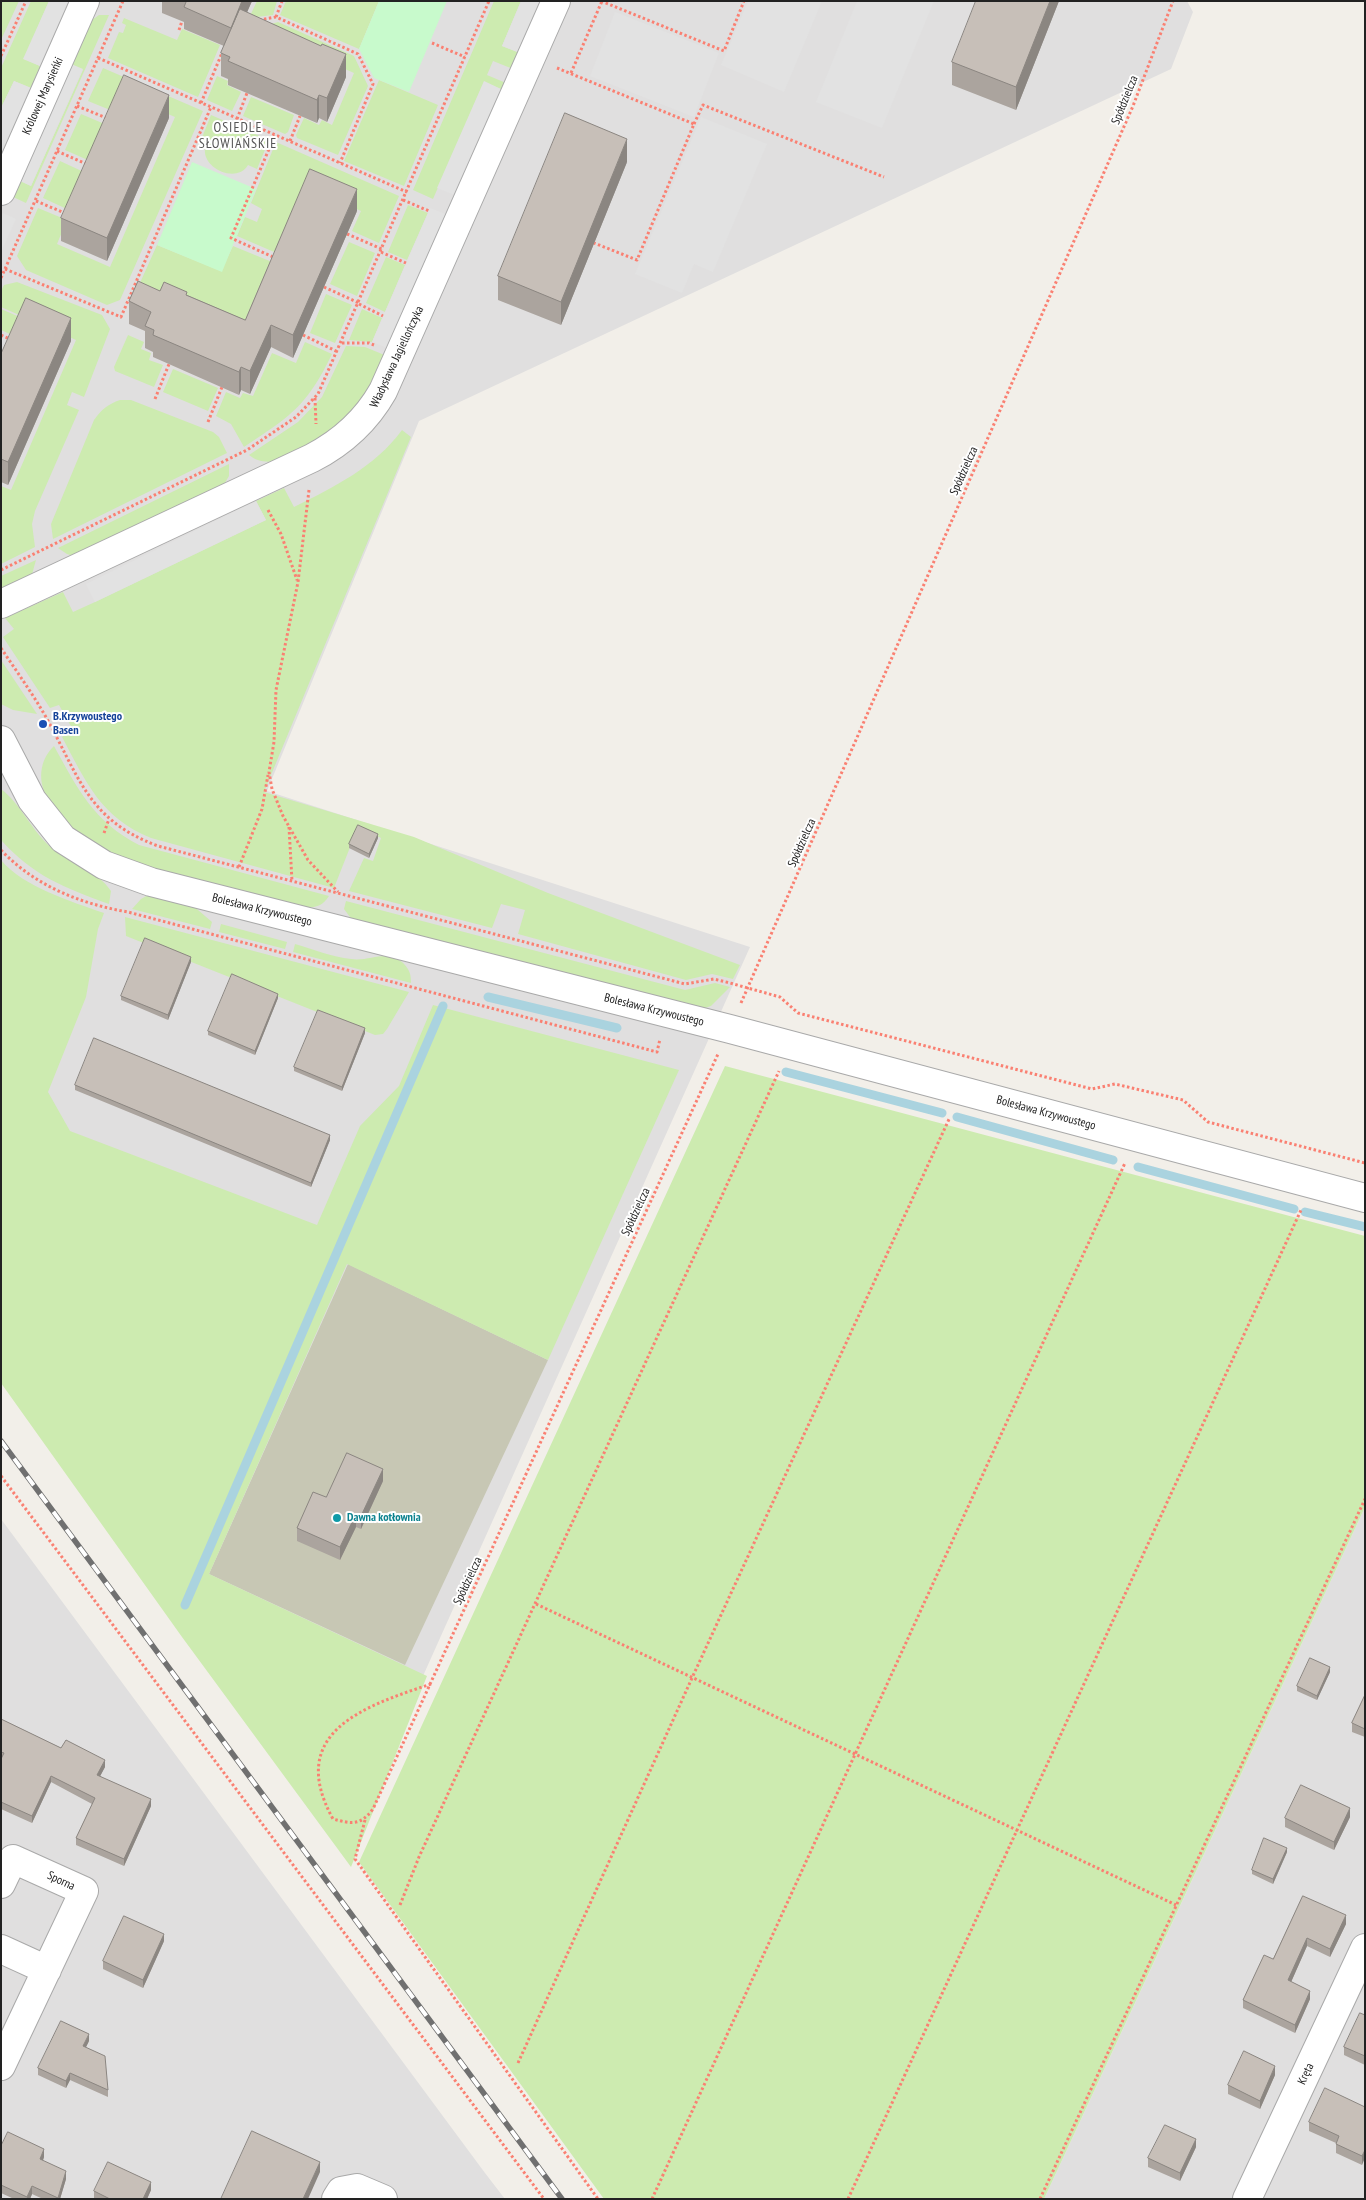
<!DOCTYPE html>
<html>
<head>
<meta charset="utf-8">
<style>
	body { margin:0 }
	#map { position:relative; width:1366px; height:2200px; overflow:hidden; background:#f2efe9; font-family:"PT Sans Narrow",sans-serif }
	canvas { display:block }
	.frame { position:absolute; inset:0; border:2px solid #222; pointer-events:none }
</style>
</head>
<body>
<div id="map">
<canvas width="1366" height="2200"></canvas>
<div class="frame"></div>
</div>
<script>
const ctx = document.querySelector('canvas').getContext('2d');
ctx.lineJoin = 'round';
function fillPath(path, color) {
  ctx.fillStyle = color;
  ctx.fill(path, 'evenodd');
}
function trace(path, color, width, dash) {
  ctx.strokeStyle = color;
  ctx.lineWidth = width;
  ctx.lineCap = dash ? 'butt' : 'round';
  ctx.setLineDash(dash || []);
  ctx.stroke(path);
}
function drawText(font, color, halo, rows, align = 'center') {
  ctx.font = font + ' "PT Sans Narrow",sans-serif';
  ctx.lineWidth = 4;
  ctx.setLineDash([]);
  ctx.textBaseline = 'middle';
  ctx.strokeStyle = halo;
  ctx.fillStyle = color;
  for (const [text, x, y, turn = 0] of rows) {
    ctx.save();
    ctx.translate(x, y);
    ctx.rotate((+turn || 0) * Math.PI / 180);
    ctx.textAlign = isNaN(turn) ? turn : align;
    if (halo) ctx.strokeText(text, 0, 0);
    ctx.fillText(text, 0, 0);
    ctx.restore();
  }
}
const residential = new Path2D(`
	M 1,1 L 1187,1 L 1193,12 L 1171,69 L 419,421 L 267,791 L 750,947 L 388,1754 L 1,1376 Z
	M 1365,1507 L 1365,2199 L 1044,2199 L 1142,1988 Z
	M 1,1519 L 485,2173 L 505,2199 L 1,2199 Z`);
const construction = new Path2D(`
	M 348,1264 L 548,1360 L 405,1665 L 209,1574 Z`);
const grass = new Path2D(`
	M 1,1 L 19,1 L 1,40 Z
	M 31,1 L 49,1 L 24,59 L 40,66 L 31,88 L 14,81 L 1,108 L 1,68 Z
	M 257,1 L 277,1 L 273,15 L 249,18 Z
	M 286,1 L 379,1 L 359,49 L 280,15 Z
	M 494,1 L 521,1 L 502,46 L 520,53 L 513,69 L 493,61 L 487,75 L 506,83 L 503,90 L 484,82 L 433,199 L 413,190 Z
	M 99,15 L 109,15 L 26,203 L 11,196 L 18,180 L 31,186 L 83,70 L 71,64 L 92,20 Z
	M 124,18 L 177,40 L 182,29 L 220,45 L 198,97 L 108,58 L 119,32 L 123,33 L 126,25 L 122,23 Z
	M 278,22 L 354,56 L 368,86 L 338,155 L 297,138 L 296,135 L 304,118 L 319,125 L 322,120 L 332,125 L 354,73 L 254,29 Z
	M 103,68 L 203,111 L 120,300 L 107,305 L 26,270 L 17,256 L 38,208 L 67,220 L 57,244 L 110,267 L 175,117 L 123,95 L 115,112 L 88,101 Z
	M 217,76 L 228,81 L 227,85 L 241,92 L 232,111 L 207,100 Z
	M 379,80 L 438,105 L 404,186 L 344,161 Z
	M 251,97 L 294,115 L 288,132 L 285,134 L 243,116 Z
	M 81,114 L 107,125 L 90,161 L 65,150 Z
	M 211,115 L 269,140 L 257,169 L 248,165 C 237,184 202,169 205,148 L 199,145 Z
	M 276,142 L 399,196 L 379,243 L 352,231 L 361,211 L 310,188 L 281,255 L 237,236 L 245,217 L 257,222 L 262,209 L 251,203 Z
	M 60,161 L 86,173 L 69,210 L 43,198 Z
	M 408,205 L 428,213 L 407,260 L 388,252 Z
	M 349,242 L 375,253 L 357,296 L 330,284 Z
	M 157,245 L 221,271 L 233,246 L 277,264 L 245,340 L 135,294 Z
	M 386,257 L 405,265 L 385,312 L 366,303 Z
	M 17,282 L 102,315 L 110,329 L 84,397 L 72,392 L 67,405 L 79,410 L 35,511 L 32,524 L 35,547 L 1,564 L 1,486 L 11,490 L 76,340 L 1,307 L 1,291 L 4,285 Z
	M 326,294 L 352,305 L 335,343 L 310,333 Z
	M 1,309 L 22,318 L 14,336 L 1,330 Z
	M 362,309 L 382,318 L 372,342 L 349,340 Z
	M 128,335 L 144,342 L 141,349 L 151,353 L 149,360 L 163,365 L 154,387 L 115,371 L 114,367 Z
	M 305,342 L 332,354 C 307,406 291,416 244,447 L 231,424 L 216,416 L 226,392 L 240,398 L 243,393 L 253,396 L 272,353 L 296,363 Z
	M 346,346 L 365,347 L 387,356 C 383,367 379,379 373,389 C 355,415 282,483 249,455 L 298,422 L 322,397 Z
	M 173,369 L 218,388 L 208,411 L 163,392 Z
	M 120,400 L 131,400 L 213,432 L 219,437 L 227,453 L 53,539 L 51,524 L 94,420 C 101,410 108,404 120,400 Z
	M 402,430 L 411,437 L 264,792 L 414,837 L 548,893 L 740,965 L 733,979 L 712,974 L 686,980 L 518,934 L 525,910 L 501,904 L 492,928 L 349,891 L 364,858 L 373,861 L 381,838 L 358,827 L 334,888 L 151,838 C 101,818 86,782 62,737 L 72,728 L 59,705 L 50,708 L 3,637 L 14,629 L 5,618 L 63,592 L 73,612 L 95,602 L 266,520 L 256,501 L 284,488 L 294,507 C 334,487 375,467 402,430 Z
	M 229,464 L 229,476 L 223,486 L 76,557 L 67,554 L 58,548 Z
	M 36,560 L 31,578 L 1,591 L 1,576 Z
	M 1,660 L 37,714 L 13,710 L 1,704 Z
	M 54,746 C 77,788 94,822 139,845 L 329,896 C 322,907 315,908 302,907 C 268,898 233,889 199,880 C 155,869 103,860 69,828 C 61,821 55,809 49,800 C 37,783 39,760 54,746 Z
	M 1,789 C 22,805 32,832 52,848 C 71,864 98,871 111,891 L 109,904 C 63,887 35,877 1,840 Z
	M 1,860 C 23,887 73,902 104,913 L 98,929 L 86,997 L 48,1092 L 70,1131 L 317,1225 L 360,1126 L 399,1086 L 433,1005 L 679,1070 L 548,1360 L 347,1264 L 209,1574 L 427,1676 L 351,1867 L 182,1637 L 1,1383 Z
	M 148,895 L 191,904 L 212,922 L 210,929 L 132,909 L 141,899 Z
	M 346,901 L 685,990 L 715,983 L 730,987 L 711,1006 L 702,1009 L 353,921 L 344,909 Z
	M 125,917 L 409,992 L 387,1029 L 383,1034 L 375,1035 L 126,936 Z
	M 221,924 L 287,942 L 285,949 L 219,932 Z
	M 295,944 C 313,949 332,957 351,959 C 371,962 389,947 405,965 C 410,971 411,975 411,983 L 293,952 Z
	M 725,1066 L 1365,1236 L 1365,1507 L 1044,2199 L 604,2199 L 359,1862 Z`);
const park = new Path2D(`
	M 379,1 L 447,1 L 409,92 L 374,78 L 359,49 Z
	M 192,162 L 256,189 L 222,272 L 157,245 Z`);
const parking = new Path2D(`
	M 49,1 L 69,1 L 40,66 L 23,59 Z
	M 521,1 L 542,1 L 520,53 L 502,46 Z
	M 748,1 L 822,1 L 784,92 L 721,65 Z
	M 857,1 L 934,1 L 882,128 L 816,102 Z
	M 615,12 L 719,53 L 694,117 L 590,76 Z
	M 71,64 L 83,69 L 31,186 L 18,180 Z
	M 14,81 L 31,88 L 1,154 L 1,108 Z
	M 484,81 L 503,90 L 457,196 L 437,188 Z
	M 701,117 L 767,144 L 713,272 L 694,264 L 682,293 L 635,274 Z
	M 430,208 L 448,215 L 390,349 L 372,342 Z
	M 3,213 L 16,219 L 1,252 L 1,217 Z
	M 256,501 L 266,520 L 95,602 L 86,584 Z`);
const stream = new Path2D(`
	M 488,997 L 617,1028
	M 786,1072 L 942,1113
	M 957,1117 L 1113,1160
	M 1138,1167 L 1294,1209
	M 1305,1212 L 1365,1227
	M 185,1605 L 443,1006`);
const path = new Path2D(`
	M 601,1 L 724,51 L 744,1
	M 276,17 L 282,1
	M 259,20 L 276,17 L 358,54 L 373,84 L 340,163
	M 179,30 L 182,21
	M 432,43 L 465,57
	M 1,56 L 26,1
	M 98,58 L 407,192
	M 557,68 L 694,124 L 637,260 L 594,243
	M 571,73 L 602,1
	M 201,103 L 222,53
	M 77,106 L 109,119
	M 237,119 L 247,93
	M 694,124 L 703,105 L 884,177
	M 290,141 L 300,116
	M 57,151 L 89,165
	M 403,200 L 429,211
	M 36,201 L 67,214
	M 347,234 L 382,249
	M 381,252 L 406,263
	M 273,257 L 231,238 L 275,135
	M 5,269 L 121,317 L 211,107
	M 1,278 L 123,1
	M 324,287 L 359,303
	M 359,304 L 383,316
	M 1,335 L 10,339
	M 303,335 L 338,352
	M 342,343 L 369,343 L 374,345
	M 315,398 L 316,424
	M 155,399 L 169,364
	M 208,422 L 222,387
	M 309,490 L 298,582 L 276,690 L 274,742 L 269,772 L 272,789 L 283,816 L 308,860 L 338,892
	M 268,510 L 281,534 L 297,580
	M 1,570 L 247,450 L 296,417 L 318,394 L 489,1
	M 1,648 C 15,669 30,690 43,712 C 79,774 85,819 158,846 L 685,984 L 714,979 L 730,983 L 780,997 L 798,1013 L 1092,1089 L 1115,1084 L 1183,1100 L 1208,1122 L 1365,1163
	M 289,827 L 292,881
	M 104,833 L 109,819
	M 1,850 C 35,886 81,904 128,912 L 657,1052 L 660,1039
	M 239,867 L 262,809 L 268,775
	M 741,1003 L 1133,106 L 1173,1
	M 1,1476 L 544,2199
	M 536,1604 L 1176,1905
	M 431,1684 C 365,1706 285,1732 333,1819 C 352,1824 360,1826 373,1809 L 718,1054
	M 365,1820 L 355,1859 L 598,2199
	M 400,1905 L 419,1857 L 779,1071
	M 518,2063 L 692,1678 L 950,1117
	M 652,2199 L 1125,1163
	M 848,2199 L 1301,1210
	M 1040,2199 L 1365,1499`);
const minor = new Path2D(`
	M 1,191 L 85,1
	M 1,604 L 312,458 C 343,442 366,421 383,391 L 556,1
	M 1,740 L 32,800 L 63,839 L 104,865 L 151,882 L 730,1029 L 1365,1198
	M 1,1884 L 13,1859 L 84,1891 L 1,2066
	M 1,1949 L 47,1970
	M 336,2199 L 341,2191 L 357,2188 L 383,2199
	M 1247,2199 L 1365,1948`);
const rail = new Path2D(`
	M 1,1441 L 562,2199`);
const wall = new Path2D(`
	M 162,1 L 252,1 L 247,12 L 346,77 L 327,122 L 319,118 L 317,123 L 228,85 L 228,79 L 221,76 L 221,53 L 224,46 L 184,29 L 184,22 L 162,13 Z
	M 1059,1 L 1016,110 L 952,85 L 952,62 Z
	M 169,118 L 107,261 L 61,241 L 61,218 Z
	M 627,162 L 561,325 L 498,300 L 498,276 Z
	M 357,211 L 293,358 L 271,347 L 250,394 L 241,390 L 239,395 L 153,357 L 153,352 L 145,348 L 145,331 L 129,324 L 129,301 L 160,291 L 187,295 L 245,320 Z
	M 71,341 L 8,485 L 1,482 L 1,354 Z
	M 378,838 L 369,858 L 349,848 L 349,844 Z
	M 191,962 L 168,1020 L 121,1000 L 121,996 Z
	M 278,998 L 255,1055 L 208,1035 L 208,1031 Z
	M 365,1033 L 342,1091 L 294,1071 L 294,1067 Z
	M 75,1085 L 330,1140 L 311,1187 L 75,1090 Z
	M 383,1481 L 361,1529 L 356,1527 L 340,1560 L 297,1541 L 297,1528 L 326,1497 Z
	M 1330,1672 L 1317,1700 L 1297,1691 L 1297,1686 Z
	M 1365,1695 L 1365,1737 L 1352,1732 L 1352,1723 Z
	M 1,1719 L 61,1748 L 105,1767 L 100,1776 L 151,1806 L 124,1866 L 76,1845 L 76,1838 L 92,1804 L 51,1782 L 32,1823 L 1,1809 Z
	M 1350,1817 L 1334,1850 L 1285,1827 L 1285,1818 Z
	M 1287,1852 L 1273,1884 L 1252,1874 L 1252,1870 Z
	M 1303,1896 L 1346,1924 L 1330,1957 L 1307,1946 L 1291,1982 L 1310,1999 L 1295,2033 L 1243,2008 L 1243,2000 L 1273,1959 Z
	M 164,1941 L 143,1988 L 103,1969 L 103,1961 Z
	M 1365,2015 L 1365,2065 L 1344,2055 L 1344,2047 Z
	M 89,2041 L 86,2047 L 108,2090 L 108,2097 L 70,2080 L 66,2088 L 38,2075 L 38,2068 Z
	M 1275,2075 L 1260,2109 L 1228,2094 L 1228,2085 Z
	M 1365,2107 L 1362,2165 L 1336,2153 L 1336,2143 L 1309,2131 L 1309,2122 Z
	M 1,2146 L 44,2157 L 43,2161 L 66,2179 L 60,2199 L 43,2199 L 32,2194 L 30,2199 L 14,2199 L 1,2193 Z
	M 1196,2147 L 1180,2181 L 1148,2167 L 1148,2158 Z
	M 151,2190 L 147,2199 L 94,2199 L 94,2191 Z`);
const shadedWall = new Path2D(`
	M 242,1 L 252,1 L 231,49 L 231,28 Z
	M 1050,1 L 1059,1 L 1016,110 L 1016,87 Z
	M 346,54 L 346,77 L 327,122 L 327,98 Z
	M 169,95 L 169,118 L 107,261 L 107,238 Z
	M 319,95 L 319,118 L 317,123 L 317,100 Z
	M 627,139 L 627,162 L 561,325 L 561,302 Z
	M 357,189 L 357,211 L 293,358 L 293,335 Z
	M 71,318 L 71,341 L 8,485 L 8,462 Z
	M 271,325 L 271,347 L 250,394 L 250,371 Z
	M 241,367 L 241,390 L 239,395 L 239,372 Z
	M 378,834 L 378,838 L 369,858 L 369,854 Z
	M 191,957 L 191,962 L 168,1020 L 168,1015 Z
	M 278,994 L 278,998 L 255,1055 L 255,1051 Z
	M 365,1028 L 365,1033 L 342,1091 L 342,1087 Z
	M 330,1135 L 330,1140 L 311,1187 L 311,1183 Z
	M 383,1469 L 383,1481 L 361,1529 L 361,1516 Z
	M 356,1514 L 356,1527 L 340,1560 L 340,1547 Z
	M 1330,1667 L 1330,1672 L 1317,1700 L 1317,1696 Z
	M 105,1760 L 105,1767 L 97,1782 L 97,1775 Z
	M 51,1776 L 51,1782 L 32,1823 L 32,1816 Z
	M 151,1799 L 151,1806 L 124,1866 L 124,1859 Z
	M 1350,1808 L 1350,1817 L 1334,1850 L 1334,1842 Z
	M 1287,1848 L 1287,1852 L 1273,1884 L 1273,1879 Z
	M 1346,1915 L 1346,1924 L 1330,1957 L 1330,1949 Z
	M 164,1934 L 164,1941 L 143,1988 L 143,1980 Z
	M 1307,1938 L 1307,1946 L 1288,1989 L 1288,1980 Z
	M 1310,1991 L 1310,1999 L 1295,2033 L 1295,2025 Z
	M 89,2034 L 89,2041 L 83,2053 L 83,2046 Z
	M 1275,2066 L 1275,2075 L 1260,2109 L 1260,2101 Z
	M 70,2073 L 70,2080 L 66,2088 L 66,2081 Z
	M 1196,2139 L 1196,2147 L 1180,2181 L 1180,2173 Z
	M 44,2149 L 44,2157 L 40,2167 L 40,2159 Z
	M 1365,2150 L 1365,2158 L 1362,2165 L 1362,2156 Z
	M 320,2162 L 320,2172 L 308,2199 L 303,2199 Z
	M 66,2171 L 66,2179 L 60,2199 L 58,2199 Z
	M 151,2182 L 151,2190 L 147,2199 L 143,2199 Z
	M 32,2186 L 32,2194 L 30,2199 L 27,2199 L 27,2197 Z`);
const building = new Path2D(`
	M 185,1 L 242,1 L 231,28 L 184,7 L 186,2 Z
	M 976,1 L 1050,1 L 1016,87 L 952,62 Z
	M 240,9 L 321,46 L 322,44 L 346,54 L 327,98 L 319,95 L 317,100 L 228,61 L 230,57 L 221,53 Z
	M 124,75 L 169,95 L 107,238 L 61,218 Z
	M 565,113 L 627,139 L 561,302 L 498,276 Z
	M 310,169 L 357,189 L 293,335 L 271,325 L 250,371 L 241,367 L 239,372 L 153,335 L 154,330 L 145,326 L 151,312 L 129,301 L 138,281 L 160,291 L 164,282 L 187,292 L 186,295 L 245,320 Z
	M 26,298 L 71,318 L 8,462 L 1,459 L 1,354 Z
	M 358,825 L 378,834 L 369,854 L 349,844 Z
	M 145,938 L 191,957 L 168,1015 L 121,996 Z
	M 232,974 L 278,994 L 255,1051 L 208,1031 Z
	M 318,1010 L 365,1028 L 342,1087 L 294,1067 Z
	M 94,1038 L 330,1135 L 311,1183 L 75,1085 Z
	M 347,1453 L 383,1469 L 361,1516 L 356,1514 L 340,1547 L 297,1528 L 313,1492 L 326,1497 Z
	M 1310,1658 L 1330,1667 L 1317,1696 L 1297,1686 Z
	M 1365,1695 L 1365,1729 L 1352,1723 Z
	M 1,1719 L 61,1748 L 66,1740 L 105,1760 L 97,1775 L 151,1799 L 124,1859 L 76,1838 L 95,1798 L 51,1776 L 32,1816 L 1,1802 L 1,1759 L 4,1753 L 1,1752 Z
	M 1301,1785 L 1350,1808 L 1334,1842 L 1285,1818 Z
	M 1264,1838 L 1287,1848 L 1273,1879 L 1252,1870 Z
	M 1303,1896 L 1346,1915 L 1330,1949 L 1307,1938 L 1288,1980 L 1310,1991 L 1295,2025 L 1243,2000 L 1264,1955 L 1273,1959 Z
	M 124,1916 L 164,1934 L 143,1980 L 103,1961 Z
	M 1360,2013 L 1365,2015 L 1365,2056 L 1344,2047 Z
	M 61,2021 L 89,2034 L 83,2046 L 105,2056 L 108,2090 L 70,2073 L 66,2081 L 38,2068 Z
	M 1244,2051 L 1275,2066 L 1260,2101 L 1228,2085 Z
	M 1325,2088 L 1365,2107 L 1365,2150 L 1362,2156 L 1336,2144 L 1339,2136 L 1309,2122 Z
	M 1165,2125 L 1196,2139 L 1180,2173 L 1148,2158 Z
	M 252,2131 L 320,2162 L 303,2199 L 221,2199 Z
	M 8,2132 L 44,2149 L 40,2159 L 66,2171 L 58,2198 L 32,2186 L 27,2197 L 1,2185 L 1,2146 Z
	M 108,2162 L 151,2182 L 143,2199 L 110,2199 L 94,2191 Z`);
const markers = [
	[43,724,5,"#1a4fb4"],
	[337,1518,5,"#0f9aa8"]
];
const streetNames = [
	["Królowej Marysieńki",43,96,-66],
	["Spółdzielcza",1125,100,-68],
	["Władysława Jagiellończyka",397,357,-65],
	["Spółdzielcza",964,471,-66],
	["Spółdzielcza",802,843,-66],
	["Bolesława Krzywoustego",262,910,14],
	["Bolesława Krzywoustego",654,1010,14],
	["Bolesława Krzywoustego",1046,1113,15],
	["Spółdzielcza",636,1212,-65],
	["Spółdzielcza",468,1581,-65],
	["Sporna",61,1881,25],
	["Kręta",1306,2074,-65]
];
const transitNames = [
	["B.Krzywoustego",53,717],
	["Basen",53,731]
];
const cultureNames = [
	["Dawna kotłownia",347,1518]
];
const neighbourhoodNames = [
	["OSIEDLE",238,128],
	["SŁOWIAŃSKIE",238,144]
];
fillPath(residential, '#e0dfdf');
fillPath(construction, '#c7c7b4');
fillPath(grass, '#cdebb0');
fillPath(park, '#c8facc');
fillPath(parking, '#e2e2e2');
trace(stream, '#aad3df', 9);
trace(minor, '#a9a9a9', 30);
trace(path, '#fa8072', 3, [2.5, 2.5]);
trace(minor, '#fff', 28);
trace(rail, '#707070', 5.5);
trace(rail, '#fff', 4, [11]);
fillPath(wall, '#aba49e');
fillPath(shadedWall, '#8b8681');
fillPath(building, '#c7bfb8');
trace(building, '#8b8681', 1);
for (const [x, y, r, color] of markers) {
  const dot = new Path2D();
  dot.arc(x, y, r, 0, 2 * Math.PI);
  ctx.fillStyle = color;
  ctx.fill(dot);
  trace(dot, '#fff', 2);
}
drawText('12px', '#222', '#fff', streetNames);
drawText('bold 12px', '#164399', '#fff', transitNames, 'left');
drawText('bold 12px', '#0d838f', '#fff', cultureNames, 'left');
ctx.letterSpacing = '1px';
drawText('14px', '#555', '#fff', neighbourhoodNames);
ctx.letterSpacing = '0px';
</script>
</body>
</html>
